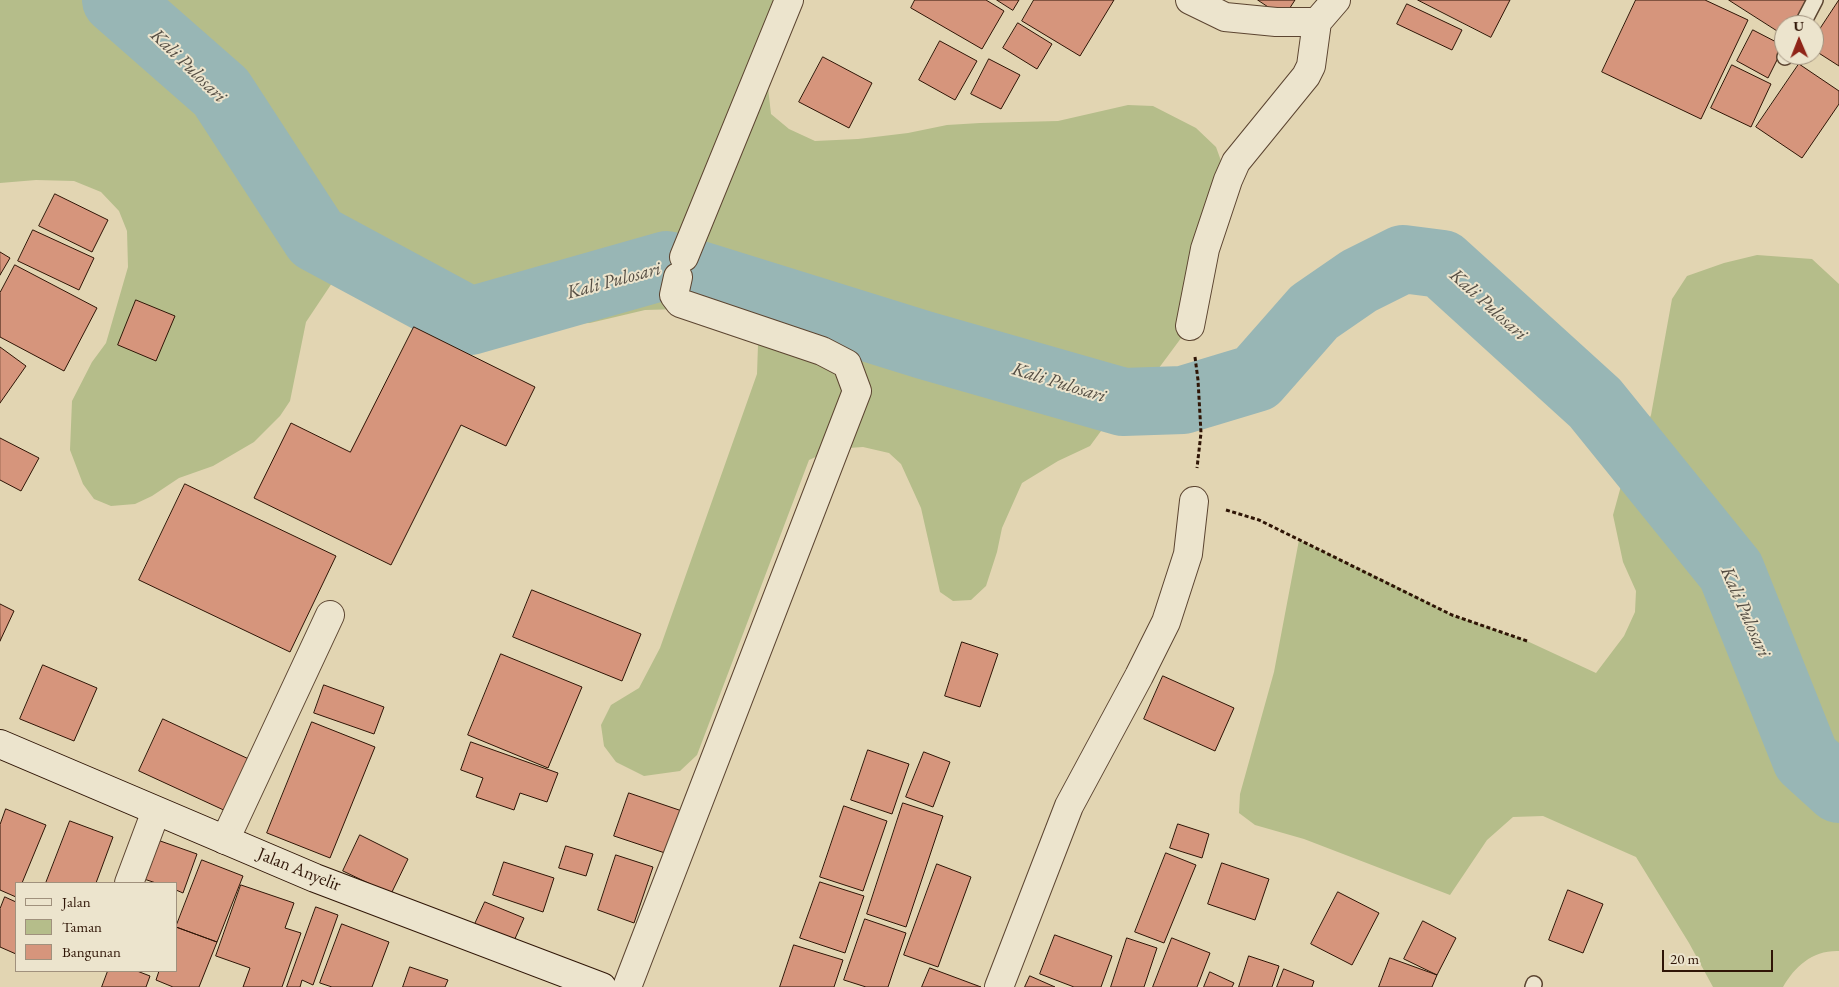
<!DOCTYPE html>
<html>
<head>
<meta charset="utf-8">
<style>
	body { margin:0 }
	#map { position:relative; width:1839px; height:987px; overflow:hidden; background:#e2d5b2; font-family:"EB Garamond",serif }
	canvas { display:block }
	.legend { position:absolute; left:15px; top:882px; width:162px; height:90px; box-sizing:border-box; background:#ece4cd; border:1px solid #a0917d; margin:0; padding:6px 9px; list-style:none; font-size:15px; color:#2f1506 }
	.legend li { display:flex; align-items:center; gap:10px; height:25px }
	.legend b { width:25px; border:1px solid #a0917d }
	.north { position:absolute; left:1774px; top:15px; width:50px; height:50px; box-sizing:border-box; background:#ece4cd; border:1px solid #a0917d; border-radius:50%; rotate:359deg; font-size:14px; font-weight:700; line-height:20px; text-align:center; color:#2f1506 }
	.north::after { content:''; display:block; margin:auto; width:18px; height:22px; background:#8f2418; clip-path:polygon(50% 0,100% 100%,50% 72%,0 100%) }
	.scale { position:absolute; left:1662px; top:950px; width:111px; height:22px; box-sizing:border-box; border:2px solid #2f1506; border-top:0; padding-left:6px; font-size:15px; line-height:18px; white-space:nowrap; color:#2f1506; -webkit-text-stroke:4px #ece4cd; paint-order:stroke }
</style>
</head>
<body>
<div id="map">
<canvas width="1839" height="987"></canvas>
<ul class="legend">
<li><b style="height:6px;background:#ece4cd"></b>Jalan</li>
<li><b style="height:14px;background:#b5bd8a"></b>Taman</li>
<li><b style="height:14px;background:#d6957c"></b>Bangunan</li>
</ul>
<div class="north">U</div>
<div class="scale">20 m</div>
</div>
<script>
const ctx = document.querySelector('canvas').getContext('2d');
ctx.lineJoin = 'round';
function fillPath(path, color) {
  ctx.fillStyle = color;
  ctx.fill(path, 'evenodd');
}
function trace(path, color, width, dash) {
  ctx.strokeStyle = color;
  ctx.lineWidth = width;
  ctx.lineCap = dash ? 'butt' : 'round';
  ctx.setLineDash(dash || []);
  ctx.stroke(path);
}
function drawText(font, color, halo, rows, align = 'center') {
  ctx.font = font + ' "EB Garamond",serif';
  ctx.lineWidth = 4;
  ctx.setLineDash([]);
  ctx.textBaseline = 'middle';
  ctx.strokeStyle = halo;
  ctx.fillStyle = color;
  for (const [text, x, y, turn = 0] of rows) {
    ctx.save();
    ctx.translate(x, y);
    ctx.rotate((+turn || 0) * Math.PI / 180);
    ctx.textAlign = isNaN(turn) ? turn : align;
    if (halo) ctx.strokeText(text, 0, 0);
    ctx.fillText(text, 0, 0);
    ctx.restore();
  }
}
const green = new Path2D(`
	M 0,0 L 775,0 L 766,70 L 771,114 L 789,129 L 815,141 L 858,139 L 908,133 L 947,125 L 980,123 L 1058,121 L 1128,105 L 1153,106 L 1196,128 L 1216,147 L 1228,180 L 1190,326 L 1153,376 L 1126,397 L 1090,446 L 1058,461 L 1022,483 L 1002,528 L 997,552 L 986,586 L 971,600 L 953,601 L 940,592 L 921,508 L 901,464 L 889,453 L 863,447 L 833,449 L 809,460 L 697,755 L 680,771 L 644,776 L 616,762 L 604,746 L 601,725 L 611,705 L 639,688 L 660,648 L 757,374 L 758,345 L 740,327 L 680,309 L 645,310 L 590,323 L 559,324 L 470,321 L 361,262 L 334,280 L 306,322 L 290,401 L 280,416 L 254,442 L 213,466 L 179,478 L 152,496 L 135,504 L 111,506 L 94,499 L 83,484 L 70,450 L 72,401 L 92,362 L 106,343 L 128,267 L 127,231 L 119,211 L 101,192 L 74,181 L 36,180 L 0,183 Z
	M 1757,255 L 1812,259 L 1839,284 L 1839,951 C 1813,950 1795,966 1783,987 L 1713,987 L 1689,943 L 1636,857 L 1543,816 L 1513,817 L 1487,840 L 1450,895 L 1304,839 L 1255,825 L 1239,813 L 1240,794 L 1274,672 L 1299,540 L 1394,585 L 1452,615 L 1527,641 L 1596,673 L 1624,636 L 1635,612 L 1636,591 L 1623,562 L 1613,515 L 1621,486 L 1651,415 L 1672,299 L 1687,276 L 1724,263 Z`);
const river = new Path2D(`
	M 116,0 L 221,92 L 316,238 L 470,321 L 667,265 L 924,345 L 1123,402 L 1183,400 L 1256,378 L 1314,312 L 1359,281 L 1403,259 L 1442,264 L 1595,403 L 1731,571 L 1806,759 L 1839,789`);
const building = new Path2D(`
	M 915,0 L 986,0 L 1004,11 L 982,49 L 911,8 Z
	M 997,0 L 1019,0 L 1013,10 Z
	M 1034,0 L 1114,0 L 1080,56 L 1022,21 Z
	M 1258,0 L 1295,0 L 1284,17 Z
	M 1418,0 L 1510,0 L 1491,37 Z
	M 1636,0 L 1705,0 L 1748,20 L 1701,119 L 1602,72 Z
	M 1729,0 L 1807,0 L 1793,25 L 1784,25 L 1784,35 Z
	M 1839,0 L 1839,66 L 1814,50 L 1814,38 Z
	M 1407,4 L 1462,30 L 1452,50 L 1397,24 Z
	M 1018,23 L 1052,44 L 1037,69 L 1003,48 Z
	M 1753,30 L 1784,46 L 1768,78 L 1737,61 Z
	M 940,41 L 977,61 L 955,100 L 919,80 Z
	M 823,57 L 872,83 L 849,128 L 799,102 Z
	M 989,59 L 1020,75 L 1001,109 L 971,94 Z
	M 1799,64 L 1839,91 L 1839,104 L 1802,158 L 1756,127 Z
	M 1732,65 L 1771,84 L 1751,127 L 1711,108 Z
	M 55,194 L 108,220 L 92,252 L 39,226 Z
	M 33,230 L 94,258 L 79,290 L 18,261 Z
	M 0,252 L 10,258 L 0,275 Z
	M 15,265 L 97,308 L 64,371 L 0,337 L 0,293 Z
	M 136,300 L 175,316 L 156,361 L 118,345 Z
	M 414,327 L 535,387 L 506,446 L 461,425 L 391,565 L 254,498 L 291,423 L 350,452 Z
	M 0,347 L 26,366 L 0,403 Z
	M 0,438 L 39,458 L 21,491 L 0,480 Z
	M 185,484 L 336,556 L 290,652 L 139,580 Z
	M 532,590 L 641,634 L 622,681 L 513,637 Z
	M 0,604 L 14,611 L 0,641 Z
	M 962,642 L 998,654 L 980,707 L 945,696 Z
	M 501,654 L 582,687 L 548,768 L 468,735 Z
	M 43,665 L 97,688 L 74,741 L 20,719 Z
	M 1163,676 L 1234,708 L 1215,751 L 1144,719 Z
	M 324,685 L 384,707 L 374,734 L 314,713 Z
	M 163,719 L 253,761 L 228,812 L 139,771 Z
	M 312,722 L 375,747 L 330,858 L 267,833 Z
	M 471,742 L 558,773 L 547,802 L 520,793 L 514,810 L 476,797 L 483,778 L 461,770 Z
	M 868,750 L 909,764 L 892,814 L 851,800 Z
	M 924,752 L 950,762 L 933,807 L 906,797 Z
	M 629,793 L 682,811 L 668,854 L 614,836 Z
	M 903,803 L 943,816 L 906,927 L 867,914 Z
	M 844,806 L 887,821 L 863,891 L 820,877 Z
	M 6,809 L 46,825 L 22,883 L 16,883 L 16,897 L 0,890 L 0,825 Z
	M 70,821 L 113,837 L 96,883 L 46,883 Z
	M 1178,824 L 1209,834 L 1202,858 L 1170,848 Z
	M 360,835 L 408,859 L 391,894 L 343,871 Z
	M 149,837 L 197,854 L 183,893 L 176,890 L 176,883 L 156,883 L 135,876 Z
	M 566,846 L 593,854 L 586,876 L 559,868 Z
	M 1166,853 L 1196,865 L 1164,943 L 1135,932 Z
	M 616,855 L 653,867 L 634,923 L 598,910 Z
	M 202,860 L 243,876 L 217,942 L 176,927 Z
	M 504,862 L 554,878 L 543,912 L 493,895 Z
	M 1222,863 L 1269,879 L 1255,920 L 1208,904 Z
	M 937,864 L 971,877 L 938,967 L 904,955 Z
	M 820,882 L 864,896 L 845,953 L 800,938 Z
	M 241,885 L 294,903 L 285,928 L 301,933 L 282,987 L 243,987 L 250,968 L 216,956 Z
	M 1568,890 L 1603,904 L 1583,953 L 1549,940 Z
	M 1338,892 L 1379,913 L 1352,965 L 1311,944 Z
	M 5,897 L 16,902 L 16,954 L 0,947 L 0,909 Z
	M 485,902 L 524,918 L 514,941 L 475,924 Z
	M 316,907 L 338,915 L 313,985 L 302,980 L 300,987 L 287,987 Z
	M 865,919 L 906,933 L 888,987 L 866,987 L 844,980 Z
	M 1423,921 L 1456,938 L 1437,975 L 1404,959 Z
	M 342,924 L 389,942 L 372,987 L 332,987 L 320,983 Z
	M 176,927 L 217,942 L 199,987 L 173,987 L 156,980 L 159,971 L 176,971 Z
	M 1055,935 L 1112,956 L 1101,987 L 1074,987 L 1040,974 Z
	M 1127,938 L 1157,948 L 1144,987 L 1111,987 Z
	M 1172,938 L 1210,953 L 1197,987 L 1153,987 Z
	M 794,945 L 843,960 L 834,987 L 780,987 Z
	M 1249,956 L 1279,966 L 1272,987 L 1239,987 Z
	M 1390,958 L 1437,975 L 1432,987 L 1379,987 Z
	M 410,967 L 448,980 L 445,987 L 403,987 Z
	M 930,968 L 981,987 L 922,987 Z
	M 1284,969 L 1314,981 L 1312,987 L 1277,987 Z
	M 108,971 L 137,971 L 150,976 L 146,987 L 102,987 Z
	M 1210,972 L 1234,983 L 1232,987 L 1204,987 Z
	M 1030,976 L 1055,987 L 1025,987 Z`);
const path = new Path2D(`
	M 1195,357 L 1198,380 L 1201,433 L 1197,468
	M 1226,510 L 1259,520 L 1452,615 L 1527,641`);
const lane = new Path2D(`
	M 1802,25 L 1815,0
	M 1785,57 L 1786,55
	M 1533,987 L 1534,984`);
const street = new Path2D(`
	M 1190,0 L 1225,17 L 1276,22 L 1317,22 L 1336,0
	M 684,257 L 789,0
	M 1190,326 L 1205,249 L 1228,180 L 1236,162 L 1306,76 L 1311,66 L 1317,22
	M 225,840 L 330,615
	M 129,883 L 156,811
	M 627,987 L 857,391 L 847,364 L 822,351 L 680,303 L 674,295 L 678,277
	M 999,987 L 1069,806 L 1139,676 L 1166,622 L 1188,554 L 1194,501`);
const secondary = new Path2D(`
	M 0,744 L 315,878 L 602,987`);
const streetNames = [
	["Jalan Anyelir",299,870,22]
];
const waterNames = [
	["Kali Pulosari",188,66,44],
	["Kali Pulosari",614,281,-15],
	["Kali Pulosari",1488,305,42],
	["Kali Pulosari",1059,383,17],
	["Kali Pulosari",1745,612,66]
];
fillPath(green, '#b5bd8a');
trace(river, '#98b6b5', 68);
fillPath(building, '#d6957c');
trace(building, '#2f1506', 1);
trace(lane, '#5c4531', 18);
trace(street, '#5c4531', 30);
trace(secondary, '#2f1506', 30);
trace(path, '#2f1506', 3, [4, 2.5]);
trace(lane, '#ece4cd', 15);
trace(street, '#ece4cd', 28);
trace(secondary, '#ece4cd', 28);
drawText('18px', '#2f1506', '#ece4cd', streetNames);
drawText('italic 19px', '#544d43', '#ece4cd', waterNames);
</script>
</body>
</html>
